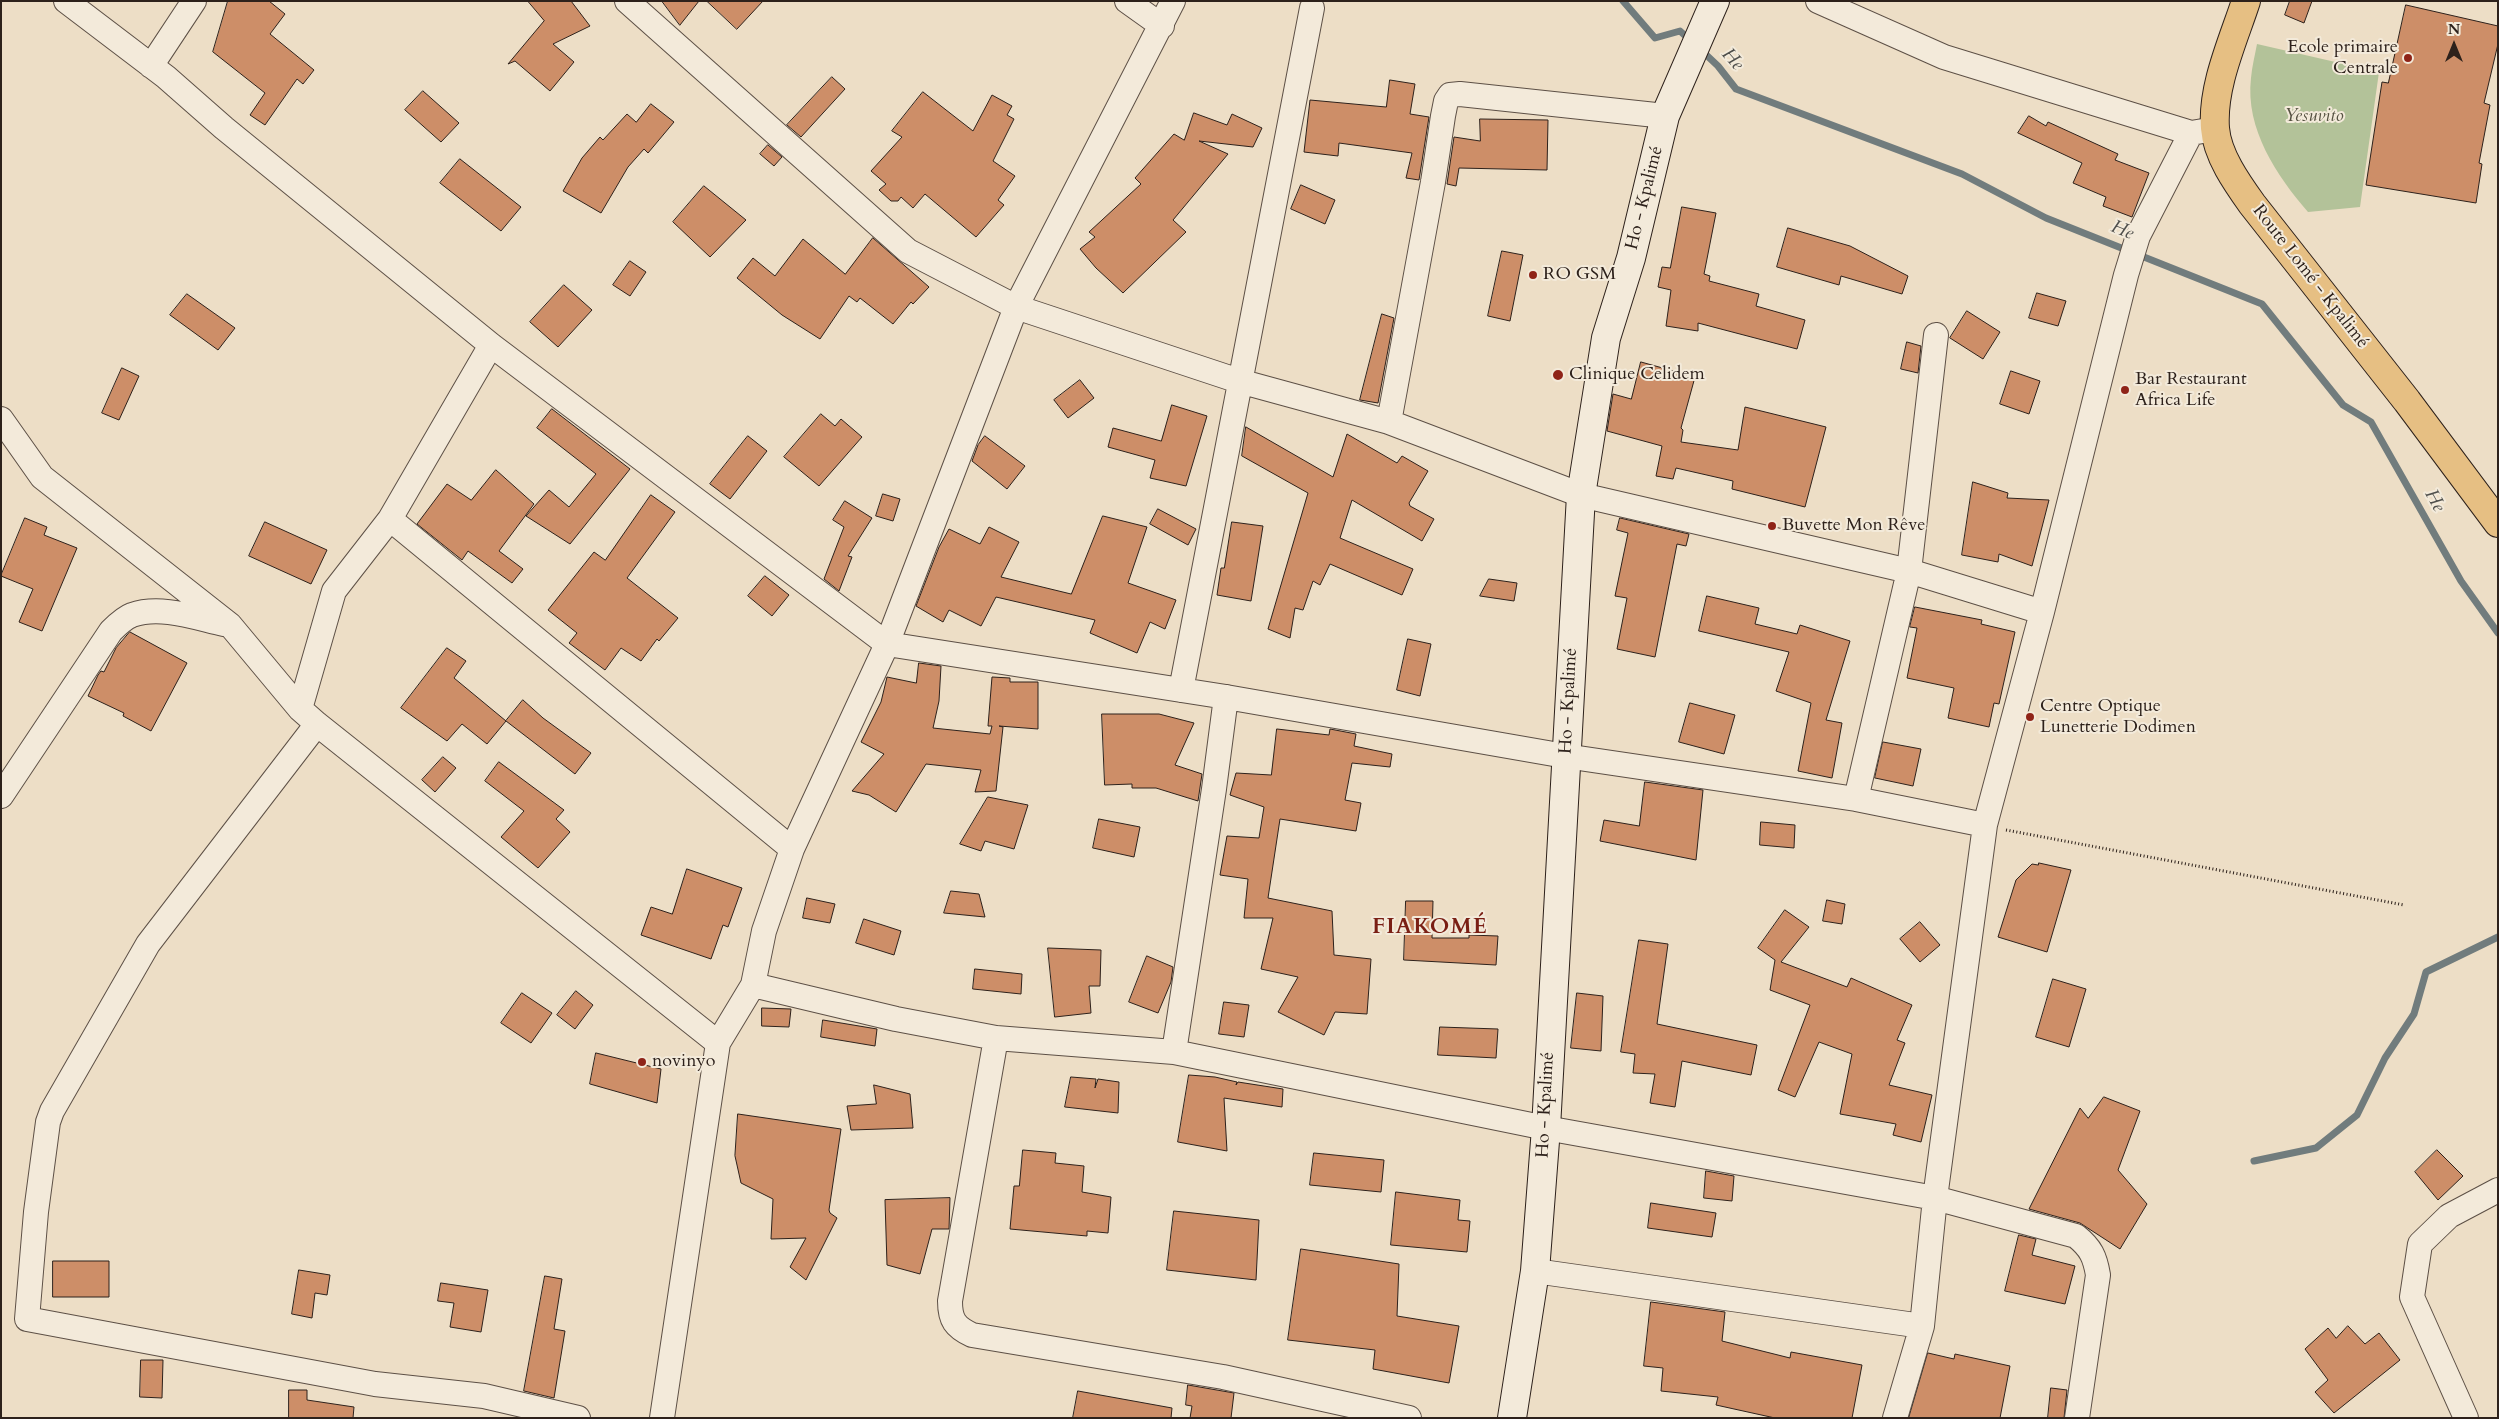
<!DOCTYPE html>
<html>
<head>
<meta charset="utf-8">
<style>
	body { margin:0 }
	#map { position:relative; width:2499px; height:1419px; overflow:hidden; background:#eddec6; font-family:Cardo,serif }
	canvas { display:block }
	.frame { position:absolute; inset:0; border:2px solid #2d211b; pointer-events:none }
	.north { position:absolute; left:2429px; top:20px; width:50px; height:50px; -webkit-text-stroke:4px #f3eada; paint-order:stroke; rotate:0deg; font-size:14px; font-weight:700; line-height:20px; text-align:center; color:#2d211b }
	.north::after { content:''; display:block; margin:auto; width:18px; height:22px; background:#2d211b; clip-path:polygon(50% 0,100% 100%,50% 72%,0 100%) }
</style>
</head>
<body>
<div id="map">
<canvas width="2499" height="1419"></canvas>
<div class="frame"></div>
<div class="north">N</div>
</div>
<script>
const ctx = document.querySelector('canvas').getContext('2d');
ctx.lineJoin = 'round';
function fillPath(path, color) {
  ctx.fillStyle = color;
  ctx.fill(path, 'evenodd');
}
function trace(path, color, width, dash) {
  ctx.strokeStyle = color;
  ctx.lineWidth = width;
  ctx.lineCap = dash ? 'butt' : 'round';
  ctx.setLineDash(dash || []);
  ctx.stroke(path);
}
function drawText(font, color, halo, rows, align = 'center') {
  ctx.font = font + ' Cardo,serif';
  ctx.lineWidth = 4;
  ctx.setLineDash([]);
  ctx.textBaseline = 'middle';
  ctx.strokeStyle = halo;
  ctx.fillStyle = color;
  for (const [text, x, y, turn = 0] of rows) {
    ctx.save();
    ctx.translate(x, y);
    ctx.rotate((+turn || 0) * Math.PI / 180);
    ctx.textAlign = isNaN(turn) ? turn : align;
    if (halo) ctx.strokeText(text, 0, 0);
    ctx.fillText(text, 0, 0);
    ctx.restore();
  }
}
const green = new Path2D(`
	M 2257,44 L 2379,72 L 2360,207 L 2308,212 C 2277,176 2245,129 2251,78 C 2252,66 2255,55 2257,44 Z`);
const stream = new Path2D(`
	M 1623,1 L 1655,38 L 1680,31 L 1691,41
	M 1701,50 L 1718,66 L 1736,89 L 1962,174 L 2046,218 L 2262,304 L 2343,405 L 2371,422 L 2461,581 L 2498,633
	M 2254,1161 L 2316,1148 L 2357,1115 L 2385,1058 L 2414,1014 L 2426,972 L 2498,937`);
const building = new Path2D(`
	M 228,1 L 269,1 L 285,14 L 270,34 L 314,70 L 303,84 L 297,79 L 265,125 L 250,115 L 265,93 L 213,52 Z
	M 528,1 L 571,1 L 590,26 L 553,44 L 574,62 L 550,91 L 515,61 L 508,64 L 544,21 Z
	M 662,1 L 699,1 L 680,25 Z
	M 707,1 L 763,1 L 737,29 Z
	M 2290,1 L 2312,1 L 2304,23 L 2285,15 Z
	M 2406,5 L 2498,26 L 2498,44 L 2484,103 L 2490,105 L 2479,163 L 2482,164 L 2476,203 L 2366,185 L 2382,82 L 2388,83 Z
	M 832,77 L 845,89 L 801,137 L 787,125 Z
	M 1390,80 L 1415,84 L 1410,114 L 1429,117 L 1419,180 L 1406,178 L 1412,153 L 1339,143 L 1338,156 L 1304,152 L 1310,100 L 1386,107 Z
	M 423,91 L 459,123 L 441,142 L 405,110 Z
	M 923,92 L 973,131 L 992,95 L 1012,106 L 1007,115 L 1014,119 L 993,161 L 1015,176 L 998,200 L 1004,205 L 976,237 L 925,194 L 913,208 L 901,197 L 898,201 L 891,201 L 879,190 L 886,184 L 871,171 L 902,137 L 892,131 Z
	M 651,104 L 674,122 L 648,153 L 644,149 L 628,167 L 601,213 L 563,191 L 582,158 L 600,137 L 603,140 L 627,114 L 636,122 Z
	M 1194,113 L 1227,125 L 1232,114 L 1262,128 L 1253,147 L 1199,141 L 1228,154 L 1173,220 L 1186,232 L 1123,293 L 1096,268 L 1080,249 L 1095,237 L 1089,232 L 1141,184 L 1135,178 L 1174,134 L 1184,140 Z
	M 2029,116 L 2046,126 L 2048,122 L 2118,154 L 2115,160 L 2149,173 L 2132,217 L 2103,206 L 2106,197 L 2073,183 L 2082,163 L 2018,133 Z
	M 1480,119 L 1548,120 L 1547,170 L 1459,168 L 1456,186 L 1447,184 L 1454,137 L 1480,141 Z
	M 768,145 L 782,157 L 774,166 L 760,154 Z
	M 460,159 L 521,207 L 501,231 L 440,183 Z
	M 1301,185 L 1335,200 L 1325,224 L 1291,209 Z
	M 704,186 L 746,220 L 710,257 L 673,222 Z
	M 1682,207 L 1716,213 L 1704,274 L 1710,276 L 1709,281 L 1759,294 L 1756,306 L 1805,320 L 1797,349 L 1698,323 L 1698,331 L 1666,326 L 1671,290 L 1658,287 L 1662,267 L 1670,268 Z
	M 1788,228 L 1850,246 L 1908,276 L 1902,294 L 1841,276 L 1839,285 L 1777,267 Z
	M 873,238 L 929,287 L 913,304 L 911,302 L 893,324 L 860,298 L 857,302 L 849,296 L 820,339 L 782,315 L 737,278 L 753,258 L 775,276 L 803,239 L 845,274 Z
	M 1502,251 L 1523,255 L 1510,321 L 1488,316 Z
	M 630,261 L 646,272 L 630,296 L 613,285 Z
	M 564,285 L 592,310 L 558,347 L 530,322 Z
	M 2037,293 L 2066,301 L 2058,326 L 2029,318 Z
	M 187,294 L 235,328 L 218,350 L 170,315 Z
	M 1967,311 L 2000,332 L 1983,359 L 1950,338 Z
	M 1382,314 L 1394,318 L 1378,403 L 1360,400 Z
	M 1907,342 L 1921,346 L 1918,373 L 1901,369 Z
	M 1641,362 L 1695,377 L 1681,428 L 1683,430 L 1681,442 L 1738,450 L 1745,407 L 1826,427 L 1805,507 L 1732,489 L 1733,481 L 1676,468 L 1673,479 L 1656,476 L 1662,446 L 1607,431 L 1613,394 L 1631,399 Z
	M 122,368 L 139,376 L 119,420 L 102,413 Z
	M 2011,371 L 2040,381 L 2029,414 L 2000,404 Z
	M 1080,380 L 1094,398 L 1068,418 L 1054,400 Z
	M 1172,405 L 1207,416 L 1186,486 L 1150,478 L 1155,460 L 1108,447 L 1113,428 L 1161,441 Z
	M 552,409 L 630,469 L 570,544 L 526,516 L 549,490 L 569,507 L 596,474 L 537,428 Z
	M 821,414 L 835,426 L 841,419 L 862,437 L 819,486 L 784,457 Z
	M 1246,427 L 1333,477 L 1347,434 L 1397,463 L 1402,456 L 1428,471 L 1409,503 L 1410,506 L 1434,519 L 1422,541 L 1352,500 L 1340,538 L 1413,569 L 1402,595 L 1330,564 L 1320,585 L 1313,581 L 1303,610 L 1295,608 L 1290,638 L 1268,629 L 1308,493 L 1242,456 Z
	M 748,436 L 767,451 L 730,499 L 710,484 Z
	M 985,436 L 1025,466 L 1007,489 L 972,461 L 978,445 Z
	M 496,470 L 534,504 L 499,551 L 523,569 L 512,583 L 468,551 L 462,560 L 417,524 L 447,484 L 471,500 Z
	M 1973,482 L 2008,493 L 2007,498 L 2049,500 L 2032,566 L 1999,554 L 1998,562 L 1962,555 Z
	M 883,494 L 900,499 L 893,521 L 876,516 Z
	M 651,495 L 675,512 L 627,578 L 678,618 L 659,641 L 657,639 L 641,661 L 621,648 L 605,670 L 569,643 L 577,633 L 548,610 L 594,552 L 605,560 Z
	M 845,501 L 872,518 L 848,556 L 852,557 L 839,591 L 824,579 L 844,527 L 833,520 Z
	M 1158,509 L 1196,529 L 1188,545 L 1150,524 Z
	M 1103,516 L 1147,527 L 1128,583 L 1176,600 L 1165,629 L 1150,622 L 1137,653 L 1090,633 L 1095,620 L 996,597 L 981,626 L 949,610 L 943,622 L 916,606 L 939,547 L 949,529 L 980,544 L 989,527 L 1019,542 L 1001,577 L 1071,594 Z
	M 25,518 L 47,527 L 44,535 L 77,548 L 42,631 L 19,622 L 33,589 L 1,576 Z
	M 1620,518 L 1689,534 L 1686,546 L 1677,544 L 1655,657 L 1617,649 L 1627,598 L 1615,596 L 1628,533 L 1617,530 Z
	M 265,522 L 327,550 L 311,584 L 249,556 Z
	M 1232,522 L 1263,526 L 1251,601 L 1217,595 L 1221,568 L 1224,568 Z
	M 765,576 L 789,595 L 772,616 L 748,596 Z
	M 1489,579 L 1517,583 L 1514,601 L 1480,596 Z
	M 1707,596 L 1759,608 L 1755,624 L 1797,634 L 1800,625 L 1850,641 L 1826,720 L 1842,723 L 1832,778 L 1798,771 L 1811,703 L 1776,691 L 1789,652 L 1699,631 Z
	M 1915,607 L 1982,620 L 1981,624 L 2015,632 L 1999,704 L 1994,703 L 1989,727 L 1948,718 L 1954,688 L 1907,678 L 1917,628 L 1910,627 Z
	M 130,632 L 187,663 L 151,731 L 123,716 L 124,713 L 88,696 L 98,675 L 101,671 L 104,672 L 116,648 Z
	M 1408,639 L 1431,644 L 1420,696 L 1397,690 Z
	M 447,648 L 466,661 L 454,678 L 506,721 L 487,744 L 462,724 L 447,741 L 401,708 Z
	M 919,663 L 941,666 L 939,701 L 933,728 L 990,734 L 992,726 L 988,726 L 992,677 L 1010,678 L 1010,682 L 1038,682 L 1038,729 L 999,726 L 1003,727 L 996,791 L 975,792 L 981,770 L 926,764 L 896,812 L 869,795 L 852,791 L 884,754 L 861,742 L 881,702 L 887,677 L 916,683 Z
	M 523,700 L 543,718 L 591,753 L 575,774 L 506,721 Z
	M 1690,703 L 1735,715 L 1724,754 L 1679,742 Z
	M 1102,714 L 1159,714 L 1194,723 L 1175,765 L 1202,774 L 1198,801 L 1156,788 L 1132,788 L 1132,784 L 1105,785 Z
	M 1277,729 L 1329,735 L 1330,729 L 1356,734 L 1354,746 L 1392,754 L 1390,767 L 1352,763 L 1345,800 L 1361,803 L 1356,831 L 1280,819 L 1268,898 L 1332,911 L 1334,955 L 1371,959 L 1367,1014 L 1335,1012 L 1324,1035 L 1278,1012 L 1298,977 L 1261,969 L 1273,918 L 1244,918 L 1248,879 L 1220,875 L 1227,836 L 1259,838 L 1264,807 L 1230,795 L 1236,773 L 1271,775 Z
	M 1883,742 L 1921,749 L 1913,786 L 1875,778 Z
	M 443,757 L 456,768 L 435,792 L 422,780 Z
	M 499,762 L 564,810 L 556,819 L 570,832 L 538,868 L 501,837 L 524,811 L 485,781 Z
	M 1645,782 L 1703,790 L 1696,860 L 1600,841 L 1604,820 L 1639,826 Z
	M 988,797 L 1028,805 L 1014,849 L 985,841 L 981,851 L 960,844 Z
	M 1099,819 L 1140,827 L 1134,857 L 1093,848 Z
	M 1761,822 L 1795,825 L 1794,848 L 1760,845 Z
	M 2039,863 L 2071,870 L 2047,952 L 1998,937 L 2016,880 L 2032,864 L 2038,865 Z
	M 687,869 L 742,888 L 728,927 L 723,925 L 711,959 L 641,935 L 651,907 L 672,914 Z
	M 951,891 L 979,894 L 985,917 L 944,913 Z
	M 807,898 L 835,904 L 830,923 L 803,918 Z
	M 1827,900 L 1845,904 L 1842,924 L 1823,921 Z
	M 1406,901 L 1433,901 L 1432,938 L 1469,938 L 1469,935 L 1498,936 L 1496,965 L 1404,960 Z
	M 1785,910 L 1809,927 L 1781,962 L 1847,987 L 1851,978 L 1912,1005 L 1897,1040 L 1905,1043 L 1889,1085 L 1932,1095 L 1921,1142 L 1893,1135 L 1896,1124 L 1840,1114 L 1852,1054 L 1819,1042 L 1795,1097 L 1778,1090 L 1810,1005 L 1770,990 L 1775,960 L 1758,948 Z
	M 864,919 L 901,931 L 894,955 L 856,943 Z
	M 1920,922 L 1940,945 L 1920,962 L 1900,939 Z
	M 1639,940 L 1668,944 L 1657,1024 L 1757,1045 L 1751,1075 L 1682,1061 L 1675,1107 L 1650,1103 L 1655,1074 L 1633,1073 L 1635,1054 L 1621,1052 Z
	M 1048,948 L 1101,950 L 1100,986 L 1089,986 L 1091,1013 L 1055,1017 Z
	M 1147,956 L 1173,967 L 1171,982 L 1158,1013 L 1129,1002 Z
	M 975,969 L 1022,974 L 1021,994 L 973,989 Z
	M 2053,979 L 2086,989 L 2069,1047 L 2036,1037 Z
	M 576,991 L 593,1005 L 575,1029 L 557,1015 Z
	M 522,993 L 552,1013 L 531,1043 L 501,1023 Z
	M 1577,993 L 1603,996 L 1601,1051 L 1571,1048 Z
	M 1224,1002 L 1249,1005 L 1244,1037 L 1219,1034 Z
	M 762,1008 L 791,1009 L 789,1027 L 762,1026 Z
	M 823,1020 L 877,1029 L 875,1046 L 821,1037 Z
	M 1440,1027 L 1498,1029 L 1496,1058 L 1438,1055 Z
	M 596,1053 L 661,1069 L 657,1103 L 590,1084 Z
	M 1189,1075 L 1215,1077 L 1237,1082 L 1236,1085 L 1238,1082 L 1283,1089 L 1282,1107 L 1224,1098 L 1227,1151 L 1178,1142 Z
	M 1071,1077 L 1096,1079 L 1095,1088 L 1098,1079 L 1119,1082 L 1118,1113 L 1065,1107 Z
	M 874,1085 L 910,1094 L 913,1128 L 851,1130 L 847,1106 L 876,1104 Z
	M 2104,1097 L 2140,1111 L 2118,1170 L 2147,1204 L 2120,1249 L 2080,1223 L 2029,1209 L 2080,1108 L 2088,1118 Z
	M 738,1114 L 841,1129 L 829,1210 L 830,1213 L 837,1218 L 806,1280 L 790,1267 L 806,1238 L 771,1239 L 773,1199 L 741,1183 L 735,1156 Z
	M 1023,1150 L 1056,1153 L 1055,1163 L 1084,1166 L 1082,1192 L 1111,1197 L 1108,1233 L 1087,1231 L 1087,1236 L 1010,1229 L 1014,1186 L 1019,1186 Z
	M 2437,1150 L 2463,1176 L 2438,1200 L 2415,1172 Z
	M 1314,1153 L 1384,1160 L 1381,1192 L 1310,1185 Z
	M 1706,1171 L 1734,1176 L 1732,1201 L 1704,1198 Z
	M 1396,1192 L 1460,1200 L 1458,1220 L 1470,1221 L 1467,1252 L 1391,1245 Z
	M 950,1198 L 949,1229 L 932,1229 L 920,1274 L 887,1265 L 885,1200 Z
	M 1651,1203 L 1716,1213 L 1712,1237 L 1648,1228 Z
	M 1174,1211 L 1259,1220 L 1256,1280 L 1167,1270 Z
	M 2019,1235 L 2036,1239 L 2032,1255 L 2075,1266 L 2065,1304 L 2005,1291 Z
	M 1301,1249 L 1399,1264 L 1397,1316 L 1459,1326 L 1449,1383 L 1373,1369 L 1375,1350 L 1288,1340 Z
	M 53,1261 L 109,1261 L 109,1297 L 53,1297 Z
	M 299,1270 L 330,1275 L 327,1295 L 315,1293 L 312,1318 L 292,1314 Z
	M 545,1276 L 562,1279 L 554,1329 L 565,1331 L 554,1398 L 524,1391 Z
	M 441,1283 L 488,1290 L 481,1332 L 450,1327 L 454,1303 L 438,1301 Z
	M 1651,1302 L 1725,1312 L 1722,1341 L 1790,1358 L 1791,1352 L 1862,1365 L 1852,1418 L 1775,1418 L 1716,1405 L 1718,1397 L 1661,1391 L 1663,1368 L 1644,1366 Z
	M 2348,1326 L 2365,1344 L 2379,1333 L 2400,1360 L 2334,1413 L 2315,1392 L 2328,1380 L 2305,1349 L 2328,1328 L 2336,1338 Z
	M 1928,1353 L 1954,1359 L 1955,1354 L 2010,1366 L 2000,1418 L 1909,1418 Z
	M 141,1360 L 163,1360 L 162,1398 L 140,1397 Z
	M 1188,1385 L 1234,1393 L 1231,1418 L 1190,1418 L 1192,1406 L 1186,1405 Z
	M 2051,1388 L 2067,1390 L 2064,1418 L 2048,1418 Z
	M 289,1390 L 307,1390 L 307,1400 L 354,1407 L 353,1418 L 289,1418 Z
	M 1078,1391 L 1172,1408 L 1171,1418 L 1073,1418 Z`);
const path = new Path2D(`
	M 2006,830 L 2404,905`);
const minor = new Path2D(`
	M 66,1 L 166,77 L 224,128 L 491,345 L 887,644 L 1226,697 L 1565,756 L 1856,799 L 1985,825
	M 627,1 L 908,251 L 1016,307 L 1239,381 L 1389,422 L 1581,495 L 1909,571 L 2042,612
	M 1127,1 L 1162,26
	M 1818,1 L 1944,57 L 2191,133
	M 151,66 L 194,1
	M 1,419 L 42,477 L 230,625 L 300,709 L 317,724 L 718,1043
	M 1389,422 L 1433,182 L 1443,116 L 1446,101 L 1450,95 L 1460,94 L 1665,116
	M 390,519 L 792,849
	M 1181,690 L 1312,8
	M 300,709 L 334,591 L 390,519 L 491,345
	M 317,724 L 148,944 L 52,1111 L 48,1122 L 36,1212 L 27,1319 L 375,1384 L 484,1396 L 578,1418
	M 1,796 L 111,631 C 117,625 124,618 132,615 C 161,605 196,618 224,624
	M 1856,799 L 1909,571 L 1936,335
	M 753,985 L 896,1019 L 996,1038
	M 1174,1052 L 1214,789 L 1226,697
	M 1535,1271 L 1922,1326
	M 662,1418 L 718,1043 L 753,985 L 764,931 L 792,849 L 887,644 L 1016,307 L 1173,1
	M 1409,1418 L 1223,1377 L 972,1335 C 955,1327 950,1320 950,1301 L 996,1038 L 1174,1052 L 1546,1128 L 1935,1198 L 2076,1236 C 2091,1248 2095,1257 2098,1275 L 2077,1418
	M 1895,1418 L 1922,1326 L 1935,1198 L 1985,825 L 2042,612 L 2126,275 L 2138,236 L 2191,133 L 2215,129
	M 2466,1418 L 2412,1297 L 2420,1244 L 2449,1216 L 2498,1190`);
const secondary = new Path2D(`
	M 1512,1418 L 1535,1271 L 1546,1128 L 1581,495 L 1606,338 L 1631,258 L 1665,116 L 1715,1`);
const primary = new Path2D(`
	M 2246,1 C 2233,41 2212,86 2215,128 C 2217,155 2237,183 2252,204 L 2407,401 L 2498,523`);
const markers = [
	[2408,58,5,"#8f2418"],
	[1533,275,5,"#8f2418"],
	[1558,375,6,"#8f2418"],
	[2125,390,5,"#8f2418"],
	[1772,526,5,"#8f2418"],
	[2030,717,5,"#8f2418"],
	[642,1062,5,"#8f2418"]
];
const poiNames = [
	["Ecole primaire",2398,48,"right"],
	["Centrale",2398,69,"right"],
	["RO GSM",1543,275],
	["Clinique Celidem",1569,375],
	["Bar Restaurant",2135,380],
	["Africa Life",2135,401],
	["Buvette Mon Rêve",1782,526],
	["Centre Optique",2040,707],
	["Lunetterie Dodimen",2040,728],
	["novinyo",652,1062]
];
const parkNames = [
	["Yesuvito",2314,117]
];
const streetNames = [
	["Ho - Kpalimé",1645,198,-76],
	["Route Lomé - Kpalimé",2310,277,52],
	["Ho - Kpalimé",1569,701,-87],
	["Ho - Kpalimé",1546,1105,-87]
];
const waterNames = [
	["He",1732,60,48],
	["He",2122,231,22],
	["He",2434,501,61]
];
const districtNames = [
	["FIAKOMÉ",1430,928]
];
fillPath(green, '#b3c299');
trace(stream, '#717c7d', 7);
fillPath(building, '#cd8e68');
trace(building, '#2d211b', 1);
trace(minor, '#5d5046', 26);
trace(secondary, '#2d211b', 30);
trace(primary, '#2d211b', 30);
trace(path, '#2d211b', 3, [1, 2.5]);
trace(minor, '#f3eada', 24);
trace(secondary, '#f3eada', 28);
trace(primary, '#e6bf83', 28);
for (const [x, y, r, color] of markers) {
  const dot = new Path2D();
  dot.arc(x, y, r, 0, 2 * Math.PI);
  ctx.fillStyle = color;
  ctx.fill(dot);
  trace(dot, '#f3eada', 2);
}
drawText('18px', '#2d211b', '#f3eada', poiNames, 'left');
drawText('italic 18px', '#555141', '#f3eada', parkNames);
drawText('18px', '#2d211b', '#f3eada', streetNames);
drawText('italic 19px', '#4f4f4c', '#f3eada', waterNames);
ctx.letterSpacing = '1px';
drawText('bold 22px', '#7a1f14', '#f3eada', districtNames);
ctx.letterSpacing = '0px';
</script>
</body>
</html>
